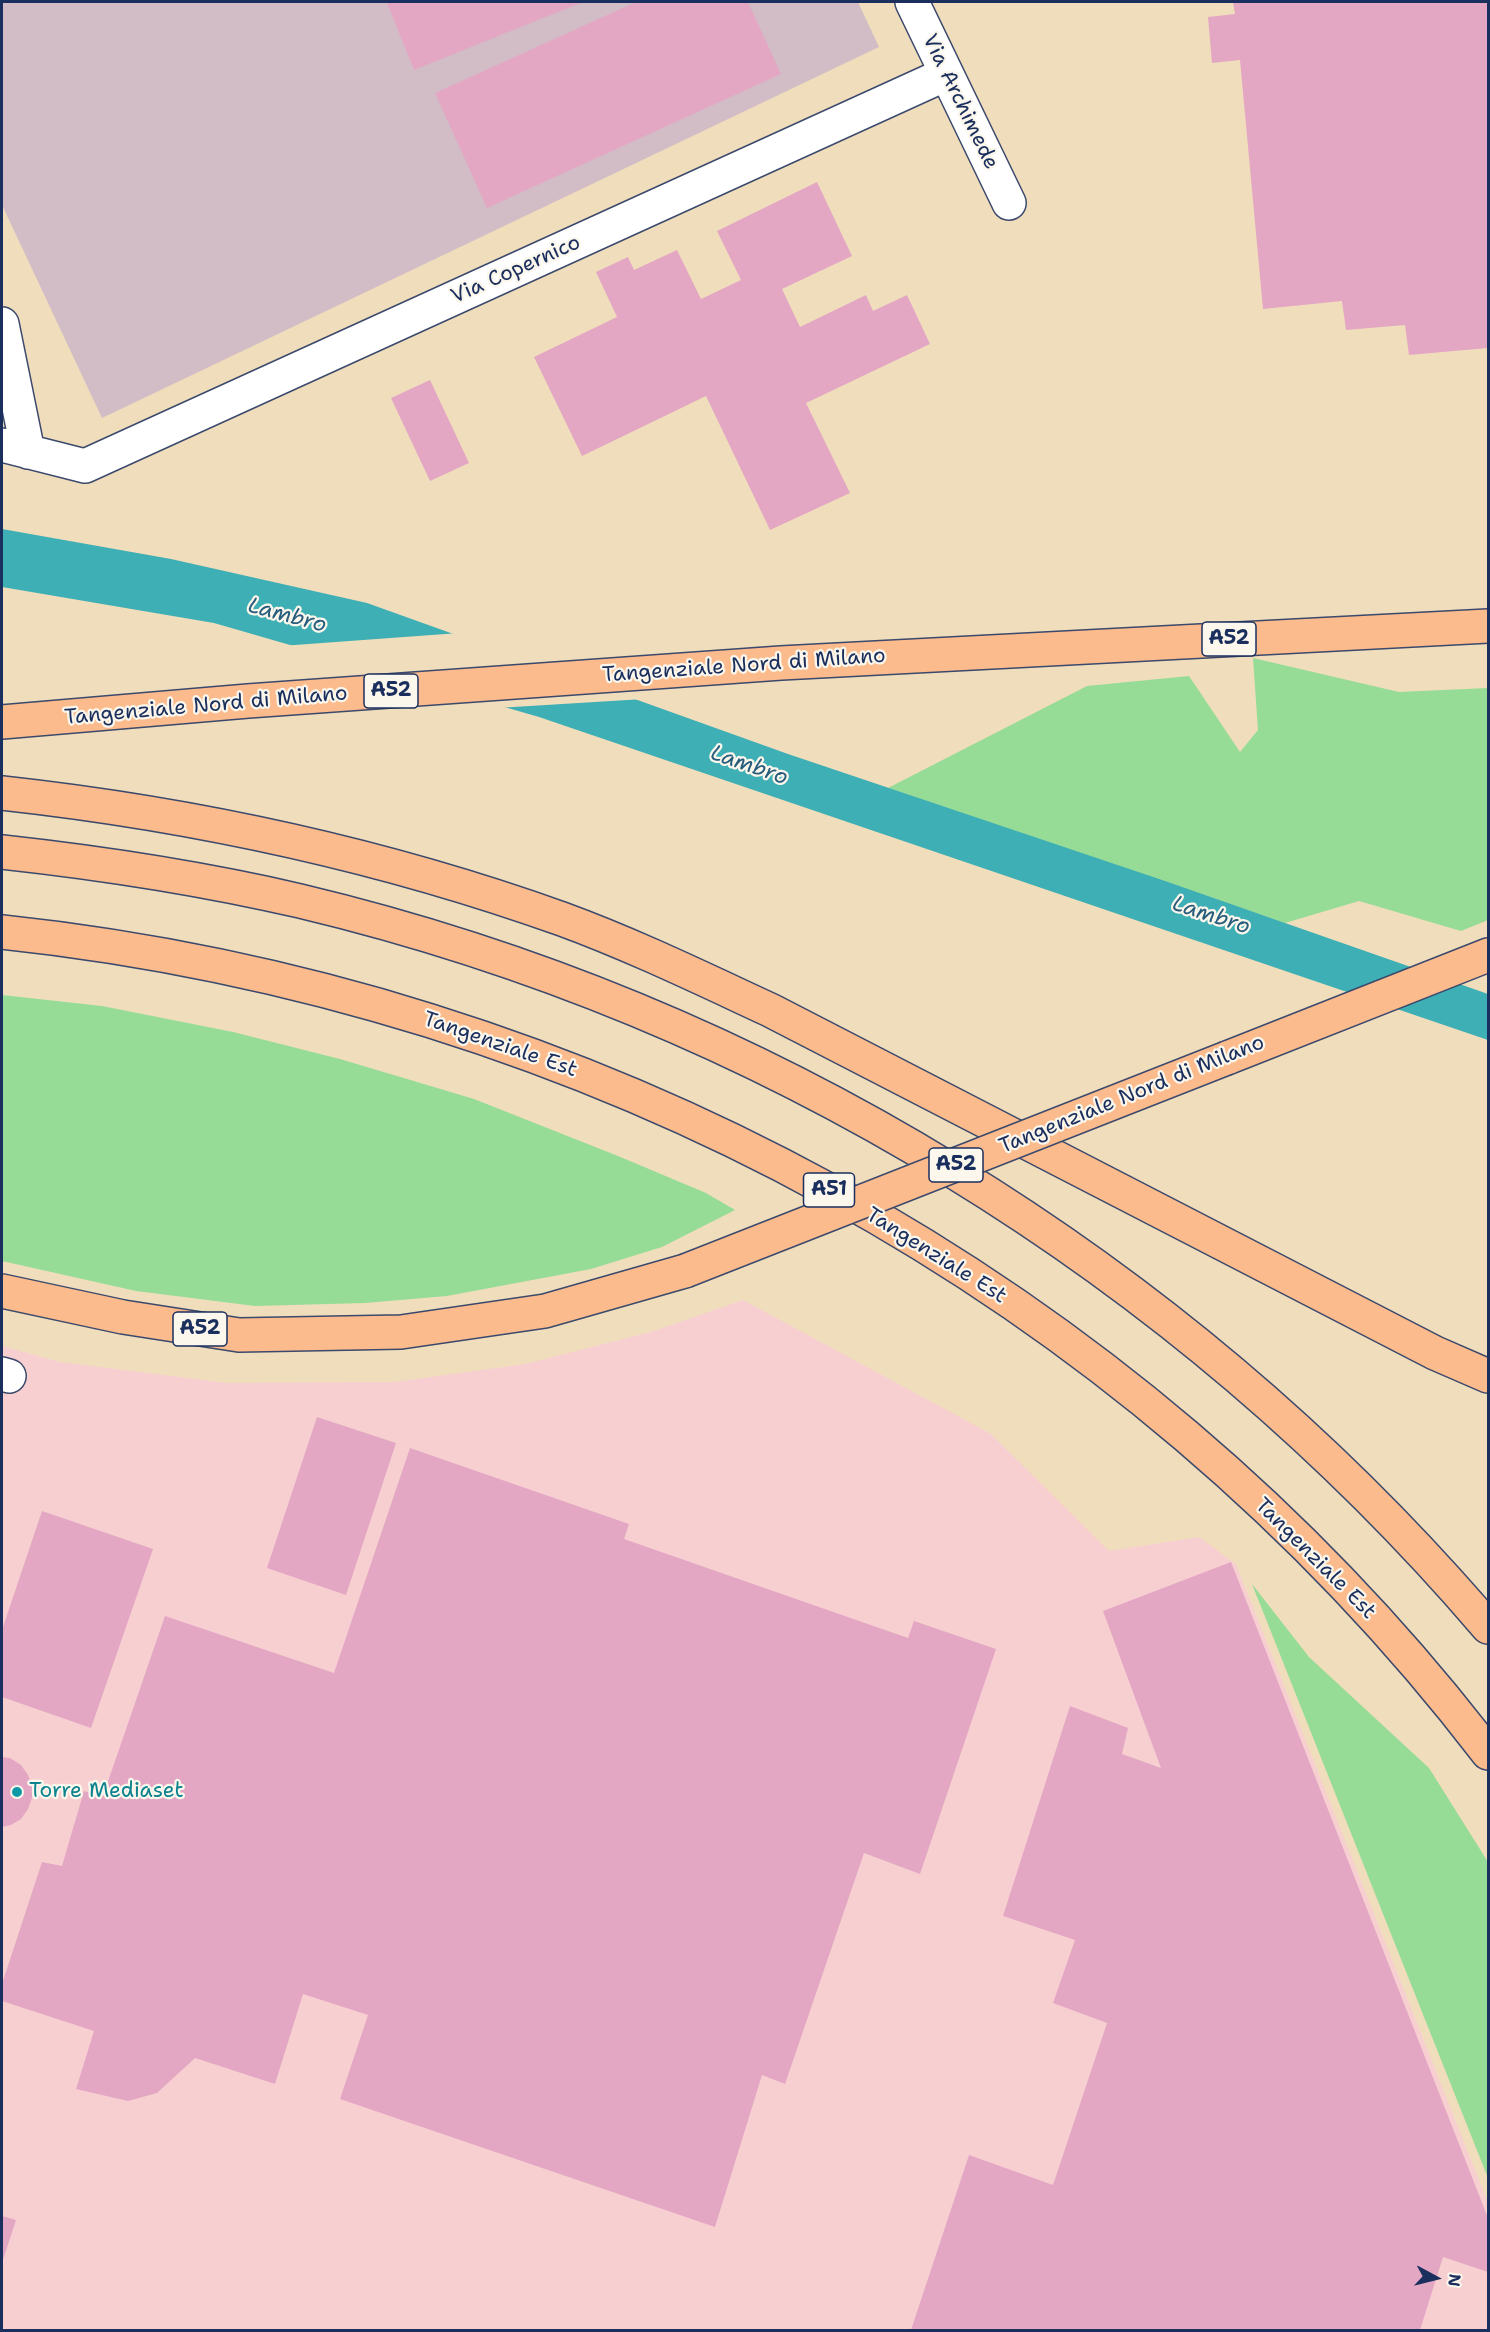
<!DOCTYPE html>
<html>
<head>
<meta charset="utf-8">
<style>
	body { margin:0 }
	#map { position:relative; width:1490px; height:2332px; overflow:hidden; background:#f0ddbc; font-family:"Shantell Sans",sans-serif }
	canvas { display:block }
	.frame { position:absolute; inset:0; border:3px solid #1b2f5e; pointer-events:none }
	.north { position:absolute; left:1406px; top:2248px; width:60px; height:60px; -webkit-text-stroke:4px #fbf7ec; paint-order:stroke; rotate:97deg; font-size:16px; font-weight:700; line-height:24px; text-align:center; color:#1b2f5e }
	.north::after { content:''; display:block; margin:auto; width:21px; height:27px; background:#1b2f5e; clip-path:polygon(50% 0,100% 100%,50% 72%,0 100%) }
</style>
</head>
<body>
<div id="map">
<canvas width="1490" height="2332"></canvas>
<div class="frame"></div>
<div class="north">N</div>
</div>
<script>
const ctx = document.querySelector('canvas').getContext('2d');
ctx.lineJoin = 'round';
function fillPath(path, color) {
  ctx.fillStyle = color;
  ctx.fill(path, 'evenodd');
}
function trace(path, color, width, dash) {
  ctx.strokeStyle = color;
  ctx.lineWidth = width;
  ctx.lineCap = dash ? 'butt' : 'round';
  ctx.setLineDash(dash || []);
  ctx.stroke(path);
}
function drawText(font, color, halo, rows, align = 'center') {
  ctx.font = font + ' "Shantell Sans",sans-serif';
  ctx.lineWidth = 4.5;
  ctx.setLineDash([]);
  ctx.textBaseline = 'middle';
  ctx.strokeStyle = halo;
  ctx.fillStyle = color;
  for (const [text, x, y, turn = 0] of rows) {
    ctx.save();
    ctx.translate(x, y);
    ctx.rotate((+turn || 0) * Math.PI / 180);
    ctx.textAlign = isNaN(turn) ? turn : align;
    if (halo) ctx.strokeText(text, 0, 0);
    ctx.fillText(text, 0, 0);
    ctx.restore();
  }
}
const built = new Path2D(`
	M 743,1300 L 991,1434 L 1109,1551 L 1199,1537 L 1236,1564 L 1488,2203 L 1488,2330 L 2,2330 L 2,1346 L 60,1362 L 227,1383 L 394,1382 L 526,1364 L 654,1331 Z`);
const industrial = new Path2D(`
	M 2,2 L 858,2 L 879,47 L 102,418 L 2,205 Z`);
const green = new Path2D(`
	M 1253,658 L 1399,692 L 1488,688 L 1488,920 L 1461,931 L 1359,901 L 1285,923 L 888,788 L 1087,686 L 1189,676 L 1240,752 L 1258,730 Z
	M 2,995 L 102,1006 L 233,1032 L 340,1059 L 474,1099 L 618,1156 L 706,1193 L 735,1210 L 662,1247 L 591,1269 L 447,1296 L 365,1303 L 255,1306 L 136,1291 L 2,1261 Z
	M 1252,1584 L 1309,1657 L 1429,1768 L 1488,1862 L 1488,2178 Z`);
const water = new Path2D(`
	M 2,529 L 171,559 L 367,603 L 788,754 L 1165,881 L 1488,994 L 1488,1040 L 539,717 L 214,623 L 2,587 Z`);
const pier = new Path2D(`
	M 459,633 L 644,699 L 497,708 L 281,646 Z`);
const building = new Path2D(`
	M 391,2 L 583,2 L 414,70 L 387,3 Z
	M 636,2 L 748,2 L 781,74 L 487,208 L 435,93 Z
	M 1233,2 L 1488,2 L 1488,348 L 1409,355 L 1405,325 L 1346,330 L 1342,301 L 1263,309 L 1240,60 L 1212,63 L 1208,17 L 1235,14 Z
	M 817,182 L 852,256 L 782,289 L 800,327 L 866,295 L 873,311 L 907,295 L 930,344 L 806,403 L 850,493 L 770,530 L 706,396 L 582,456 L 534,357 L 617,317 L 596,272 L 628,257 L 634,270 L 677,250 L 701,299 L 741,280 L 717,231 Z
	M 430,380 L 469,463 L 430,481 L 391,398 Z
	M 317,1417 L 396,1443 L 346,1595 L 267,1568 Z
	M 410,1448 L 629,1524 L 624,1539 L 908,1638 L 914,1621 L 996,1649 L 920,1874 L 864,1853 L 785,2084 L 762,2075 L 715,2227 L 340,2099 L 368,2015 L 303,1994 L 275,2084 L 195,2058 L 157,2093 L 128,2101 L 76,2089 L 94,2031 L 2,2001 L 2,1984 L 42,1862 L 62,1866 L 84,1791 L 103,1796 L 165,1616 L 334,1673 Z
	M 42,1511 L 153,1549 L 91,1728 L 2,1697 L 2,1630 Z
	M 1231,1562 L 1488,2218 L 1488,2272 L 1443,2257 L 1420,2330 L 911,2330 L 969,2155 L 1053,2185 L 1107,2023 L 1053,2003 L 1075,1940 L 1003,1916 L 1070,1706 L 1128,1728 L 1122,1754 L 1161,1768 L 1103,1611 Z
	M 2,1757 L 10,1758 L 21,1765 L 28,1775 L 32,1786 L 32,1798 L 28,1809 L 21,1819 L 11,1825 L 2,1827 Z
	M 2,2216 L 16,2220 L 2,2263 Z`);
const minor = new Path2D(`
	M 912,2 L 1009,203
	M 2,324 L 28,452
	M 2,445 L 85,466 L 946,74
	M 2,1374 L 9,1376`);
const highway = new Path2D(`
	M 2,722 L 248,701 L 781,663 L 1488,626
	M 2,793 C 193,814 380,854 562,919 C 633,945 701,978 770,1010 L 1435,1353 L 1488,1376
	M 2,852 C 102,863 201,878 300,901 C 761,1011 1180,1267 1488,1627
	M 2,932 C 585,994 1129,1285 1488,1753
	M 1227,1058 L 1488,955
	M 2,1291 L 123,1317 L 239,1335 L 401,1332 L 545,1311 L 685,1271`);
const highwayBridge = new Path2D(`
	M 685,1271 L 1227,1058`);
const markers = [
	[17,1792,6,"#0f9aa8"]
];
const shields = [
	[1229,639,54],
	[391,691,54],
	[956,1165,54],
	[829,1190,51],
	[200,1329,54]
];
const shieldNames = [
	["A52",1229,639],
	["A52",391,691],
	["A52",956,1165],
	["A51",829,1190],
	["A52",200,1329]
];
const streetNames = [
	["Via Archimede",960,102,64],
	["Via Copernico",516,270,-24],
	["Tangenziale Nord di Milano",744,666,-4],
	["Tangenziale Nord di Milano",206,706,-5],
	["Tangenziale Est",500,1045,19],
	["Tangenziale Nord di Milano",1132,1095,-22],
	["Tangenziale Est",936,1256,32],
	["Tangenziale Est",1315,1559,45]
];
const cultureNames = [
	["Torre Mediaset",29,1792]
];
const waterNames = [
	["Lambro",287,616,15],
	["Lambro",749,766,19],
	["Lambro",1211,916,18]
];
fillPath(built, '#f7cfd1');
fillPath(industrial, '#d2bdc6');
fillPath(green, '#96dc96');
fillPath(water, '#3dafb5');
fillPath(pier, '#f0ddbc');
fillPath(building, '#e3a7c4');
trace(minor, '#3b496c', 36);
trace(highway, '#3b496c', 36);
trace(minor, '#fff', 33);
trace(highway, '#fbbb8c', 33);
trace(highwayBridge, '#3b496c', 36, []);
trace(highwayBridge, '#fbbb8c', 33);
for (const [x, y, r, color] of markers) {
  const dot = new Path2D();
  dot.arc(x, y, r, 0, 2 * Math.PI);
  ctx.fillStyle = color;
  ctx.fill(dot);
  trace(dot, '#fbf7ec', 2);
}
for (const [x, y, w] of shields) {
  const box = new Path2D();
  box.roundRect(x - w / 2, y - 17, w, 34, 4.5);
  ctx.fillStyle = '#fbf7ec';
  ctx.fill(box);
  trace(box, '#1b2f5e', 1.5);
}
drawText('bold 20px', '#1b2f5e', null, shieldNames);
drawText('21px', '#1b2f5e', '#fbf7ec', streetNames);
drawText('21px', '#0d838f', '#fbf7ec', cultureNames, 'left');
drawText('italic 22px', '#275c7c', '#fbf7ec', waterNames);
</script>
</body>
</html>
